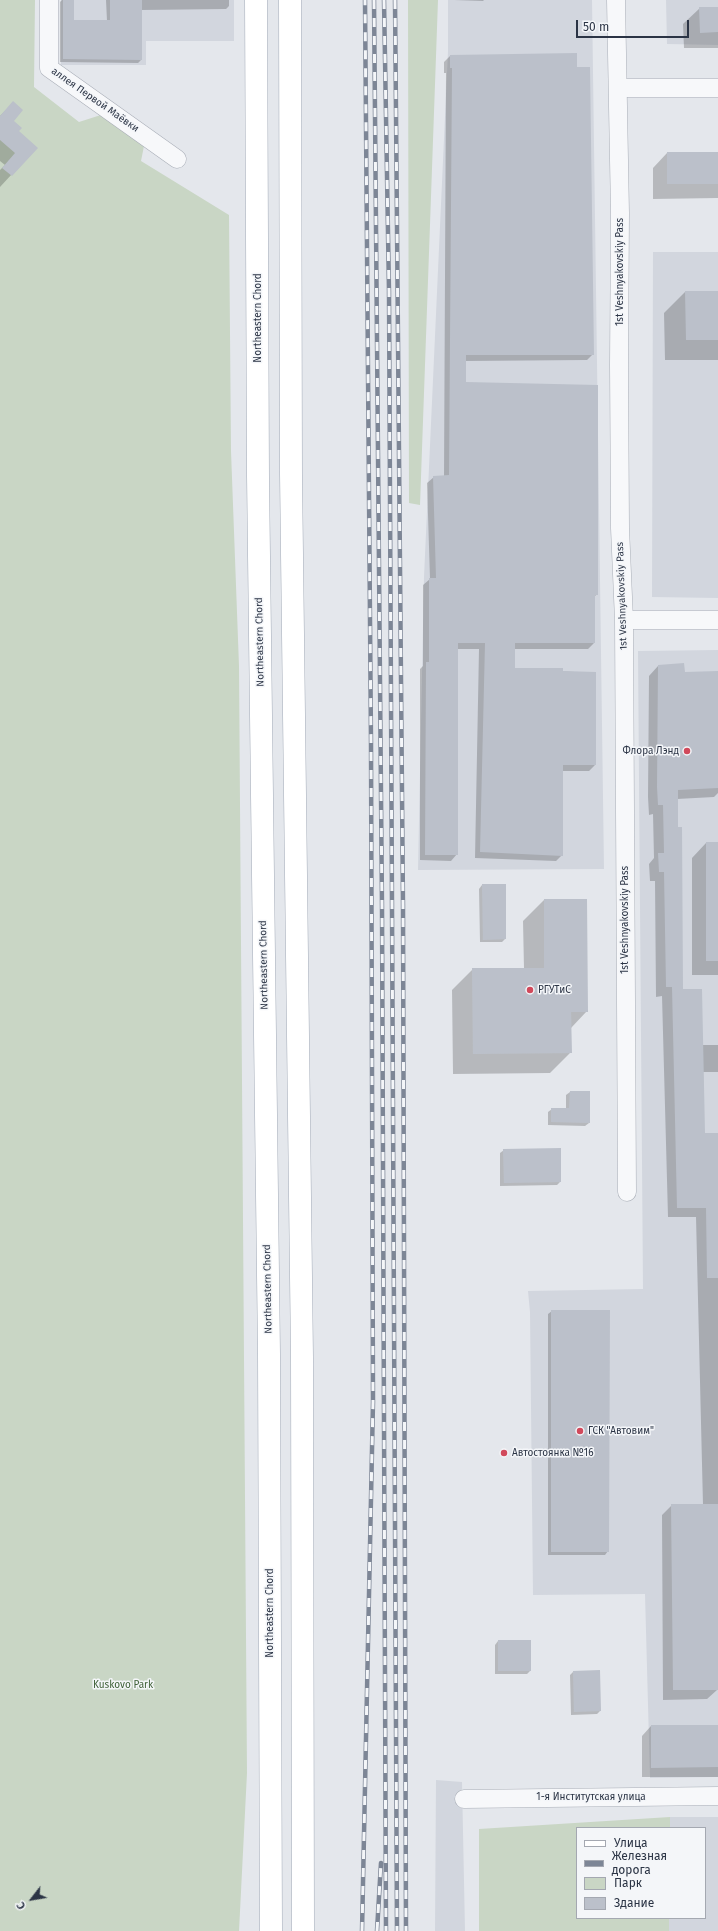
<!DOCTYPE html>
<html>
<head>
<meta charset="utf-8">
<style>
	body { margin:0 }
	#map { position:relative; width:718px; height:1931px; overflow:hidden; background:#e4e7ec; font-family:"Fira Sans",sans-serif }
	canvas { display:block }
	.legend { position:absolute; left:576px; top:1827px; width:130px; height:92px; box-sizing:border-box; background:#f4f6f9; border:1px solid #a4a8b1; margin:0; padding:5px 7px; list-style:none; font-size:12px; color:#2b3445 }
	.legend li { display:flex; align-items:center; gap:8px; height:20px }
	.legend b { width:20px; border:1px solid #a4a8b1 }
	.north { position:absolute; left:12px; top:1879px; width:40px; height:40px; -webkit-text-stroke:3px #f4f6f9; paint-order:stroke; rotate:239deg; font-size:11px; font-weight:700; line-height:16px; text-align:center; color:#2b3445 }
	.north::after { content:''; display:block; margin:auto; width:14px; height:18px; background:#2b3445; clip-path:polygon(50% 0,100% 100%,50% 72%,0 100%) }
	.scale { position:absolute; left:576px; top:20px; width:113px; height:18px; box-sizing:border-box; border:2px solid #2b3445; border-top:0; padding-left:5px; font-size:12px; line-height:14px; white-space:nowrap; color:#2b3445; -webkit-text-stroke:3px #f4f6f9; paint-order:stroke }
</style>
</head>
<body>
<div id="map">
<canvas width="718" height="1931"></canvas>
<ul class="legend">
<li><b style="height:5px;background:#fff"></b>Улица</li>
<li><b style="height:5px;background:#7d8696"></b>Железная дорога</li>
<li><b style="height:11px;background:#c9d6c5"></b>Парк</li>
<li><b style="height:11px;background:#bbc0ca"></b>Здание</li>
</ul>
<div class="north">С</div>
<div class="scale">50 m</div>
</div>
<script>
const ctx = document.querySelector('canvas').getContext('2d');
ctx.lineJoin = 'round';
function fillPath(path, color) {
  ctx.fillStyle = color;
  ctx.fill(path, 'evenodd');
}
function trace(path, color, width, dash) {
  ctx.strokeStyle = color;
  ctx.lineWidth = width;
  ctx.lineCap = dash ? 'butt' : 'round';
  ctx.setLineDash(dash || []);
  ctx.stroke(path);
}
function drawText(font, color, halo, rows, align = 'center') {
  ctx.font = font + ' "Fira Sans",sans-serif';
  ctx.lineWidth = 3;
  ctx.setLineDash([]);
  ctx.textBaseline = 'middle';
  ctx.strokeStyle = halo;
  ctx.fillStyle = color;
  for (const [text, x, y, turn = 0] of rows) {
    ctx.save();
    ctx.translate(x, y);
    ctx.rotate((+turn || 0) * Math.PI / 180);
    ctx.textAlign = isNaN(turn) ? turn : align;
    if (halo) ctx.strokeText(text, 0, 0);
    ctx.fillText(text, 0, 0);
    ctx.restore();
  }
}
const built = new Path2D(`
	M 61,0 L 234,0 L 234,41 L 146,41 L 146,65 L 61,65 Z
	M 448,0 L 592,0 L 604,869 L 418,870 L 424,577 L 448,51 Z
	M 666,0 L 718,0 L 718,45 L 667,44 Z
	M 653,252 L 718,252 L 718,598 L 652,597 Z
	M 718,650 L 718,1777 L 650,1778 L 645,1594 L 533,1595 L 530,1312 L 528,1291 L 643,1289 L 638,651 Z
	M 436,1780 L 462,1782 L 465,1931 L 435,1931 Z
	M 670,1817 L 718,1817 L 718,1931 L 669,1931 L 669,1918 L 705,1918 L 705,1828 L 670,1828 Z`);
const green = new Path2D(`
	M 0,0 L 35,0 L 34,87 L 79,122 L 104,114 L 144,146 L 141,161 L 229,215 L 231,451 L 239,666 L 247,1773 L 239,1931 L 0,1931 Z
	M 408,0 L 438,0 L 420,505 L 409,503 Z
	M 670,1817 L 670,1828 L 577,1828 L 577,1918 L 669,1918 L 669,1931 L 479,1931 L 479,1829 Z`);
const shadow = new Path2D(`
	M 62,0 L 73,0 L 73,21 L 107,21 L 106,0 L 229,0 L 229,6 L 226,9 L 141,10 L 141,60 L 138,63 L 60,62 L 60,2 Z
	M 454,0 L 484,0 L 483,1 Z
	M 700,8 L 718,8 L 718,48 L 684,48 L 683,24 Z
	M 450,56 L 576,67 L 593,354 L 587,360 L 465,361 L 465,383 L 597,594 L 594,597 L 594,643 L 588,649 L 514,649 L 514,669 L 595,673 L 595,765 L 589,771 L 562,771 L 562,855 L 556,861 L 475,858 L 479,649 L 457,649 L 457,854 L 451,861 L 420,860 L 420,669 L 423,666 L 423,585 L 430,579 L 427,483 L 434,477 L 444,476 L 446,73 L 444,73 L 444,62 Z
	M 13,103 L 12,121 L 18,131 L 36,148 L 0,187 L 0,170 L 5,165 L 0,161 L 0,116 Z
	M 667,153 L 718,153 L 718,198 L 653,199 L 653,168 Z
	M 685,292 L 718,292 L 718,360 L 665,360 L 664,313 Z
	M 658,666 L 684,673 L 718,672 L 718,793 L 714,797 L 677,799 L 682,990 L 702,1045 L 718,1045 L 718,1072 L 703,1072 L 704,1134 L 718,1134 L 718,1630 L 717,1690 L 707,1699 L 663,1700 L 662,1515 L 672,1505 L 703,1505 L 696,1217 L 668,1217 L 662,996 L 656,997 L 655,881 L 650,881 L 649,864 L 654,858 L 653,814 L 649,815 L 648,797 L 649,676 Z
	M 706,843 L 718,843 L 718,975 L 692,975 L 692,858 Z
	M 482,885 L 505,939 L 502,942 L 480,942 L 479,889 Z
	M 544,900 L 587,1011 L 571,1028 L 571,1052 L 550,1073 L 453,1074 L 452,990 L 473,969 L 524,969 L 523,921 Z
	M 570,1092 L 589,1092 L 589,1123 L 585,1126 L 548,1125 L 548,1112 L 552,1109 L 566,1109 L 566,1095 Z
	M 504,1150 L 560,1182 L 557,1185 L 500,1186 L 500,1153 Z
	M 552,1311 L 608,1551 L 605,1555 L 548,1555 L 548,1314 Z
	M 498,1641 L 530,1671 L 527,1674 L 495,1674 L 495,1645 Z
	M 573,1672 L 600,1711 L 597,1714 L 571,1715 L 570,1675 Z
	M 651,1726 L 718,1726 L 718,1777 L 642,1777 L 642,1736 Z`);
const building = new Path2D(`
	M 63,0 L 74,0 L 74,20 L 110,20 L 110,0 L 142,0 L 142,60 L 63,59 Z
	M 699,7 L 718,7 L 718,32 L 700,33 Z
	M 577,53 L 577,67 L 590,67 L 594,355 L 466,355 L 466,382 L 598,385 L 598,595 L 595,595 L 595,643 L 515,643 L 515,668 L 563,668 L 563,671 L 596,672 L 596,765 L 563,765 L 563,856 L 480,852 L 485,643 L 458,643 L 458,855 L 425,855 L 426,662 L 429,662 L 429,578 L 436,578 L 433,476 L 449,475 L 452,68 L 450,68 L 450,55 Z
	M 13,101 L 23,110 L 14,121 L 22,128 L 19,131 L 38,148 L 12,176 L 2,168 L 15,153 L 0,140 L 0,116 Z
	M 667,152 L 718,152 L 718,184 L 667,184 Z
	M 685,291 L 718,291 L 718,340 L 686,340 Z
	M 684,663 L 685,672 L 718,671 L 718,788 L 678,790 L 678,827 L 682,827 L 683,989 L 702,989 L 705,1133 L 718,1133 L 718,1278 L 707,1278 L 706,1208 L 677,1208 L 672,987 L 666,987 L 664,872 L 659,872 L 658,853 L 664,853 L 663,805 L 658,805 L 657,787 L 658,665 Z
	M 706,842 L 718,842 L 718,961 L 706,961 Z
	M 482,884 L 506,884 L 506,939 L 483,940 Z
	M 544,899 L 587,899 L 588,1012 L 571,1012 L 572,1053 L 473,1054 L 472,968 L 544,968 Z
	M 570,1091 L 590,1091 L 590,1123 L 551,1122 L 551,1108 L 569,1108 Z
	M 561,1148 L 561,1182 L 504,1183 L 503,1149 Z
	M 551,1310 L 610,1310 L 609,1552 L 551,1552 Z
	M 671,1504 L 718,1504 L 718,1690 L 673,1690 Z
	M 498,1640 L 531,1640 L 531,1671 L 498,1671 Z
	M 600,1670 L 601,1711 L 574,1712 L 573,1671 Z
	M 651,1725 L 718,1725 L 718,1767 L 651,1768 Z`);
const minor = new Path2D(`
	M 49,0 L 49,68 L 177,159
	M 616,0 L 620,213 L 619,365 L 620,528 L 624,620 L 627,1192
	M 618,88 L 718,88
	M 624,620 L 718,620
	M 464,1799 L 718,1796`);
const major = new Path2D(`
	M 256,0 L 258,476 L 269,1354 L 271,1931
	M 290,0 L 291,474 L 302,1357 L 303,1931`);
const rail = new Path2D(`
	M 374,0 L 382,906 L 386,1931
	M 384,0 L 389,291 L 397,1931
	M 395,0 L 403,905 L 406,1931
	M 362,1931 L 373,1402 L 371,742 L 365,0
	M 377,1931 L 381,1863`);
const markers = [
	[687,751,4,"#d1495b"],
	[530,990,4,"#d1495b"],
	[580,1431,4,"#d1495b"],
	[504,1453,4,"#d1495b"]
];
const streetNames = [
	["аллея Первой Маёвки",95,100,35],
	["1st Veshnyakovskiy Pass",620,272,-90],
	["Northeastern Chord",258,318,-90],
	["1st Veshnyakovskiy Pass",622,596,-92],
	["Northeastern Chord",260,642,-91],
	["1st Veshnyakovskiy Pass",625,920,-90],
	["Northeastern Chord",264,965,-91],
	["Northeastern Chord",268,1289,-91],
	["Northeastern Chord",270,1613,-90],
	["1-я Институтская улица",591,1797]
];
const poiNames = [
	["Флора Лэнд",679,751,"right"],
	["РГУТиС",538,990],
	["ГСК \"Автовим\"",588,1431],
	["Автостоянка №16",512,1453]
];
const parkNames = [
	["Kuskovo Park",123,1685]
];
fillPath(built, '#d2d6de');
fillPath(green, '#c9d6c5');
fillPath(shadow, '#0003');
fillPath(building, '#bbc0ca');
trace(minor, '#a9aeb7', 19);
trace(major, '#a3abb8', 23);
trace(minor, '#f7f8fa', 18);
trace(major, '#fff', 22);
trace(rail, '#7d8696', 4.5);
trace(rail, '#f4f6f9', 3, [9]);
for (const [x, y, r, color] of markers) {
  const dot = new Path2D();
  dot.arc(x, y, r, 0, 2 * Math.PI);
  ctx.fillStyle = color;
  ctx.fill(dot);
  trace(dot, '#f4f6f9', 1.5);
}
drawText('10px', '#2b3445', '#f4f6f9', streetNames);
drawText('10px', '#2b3445', '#f4f6f9', poiNames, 'left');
drawText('10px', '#3f6138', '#f4f6f9', parkNames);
</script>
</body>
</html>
